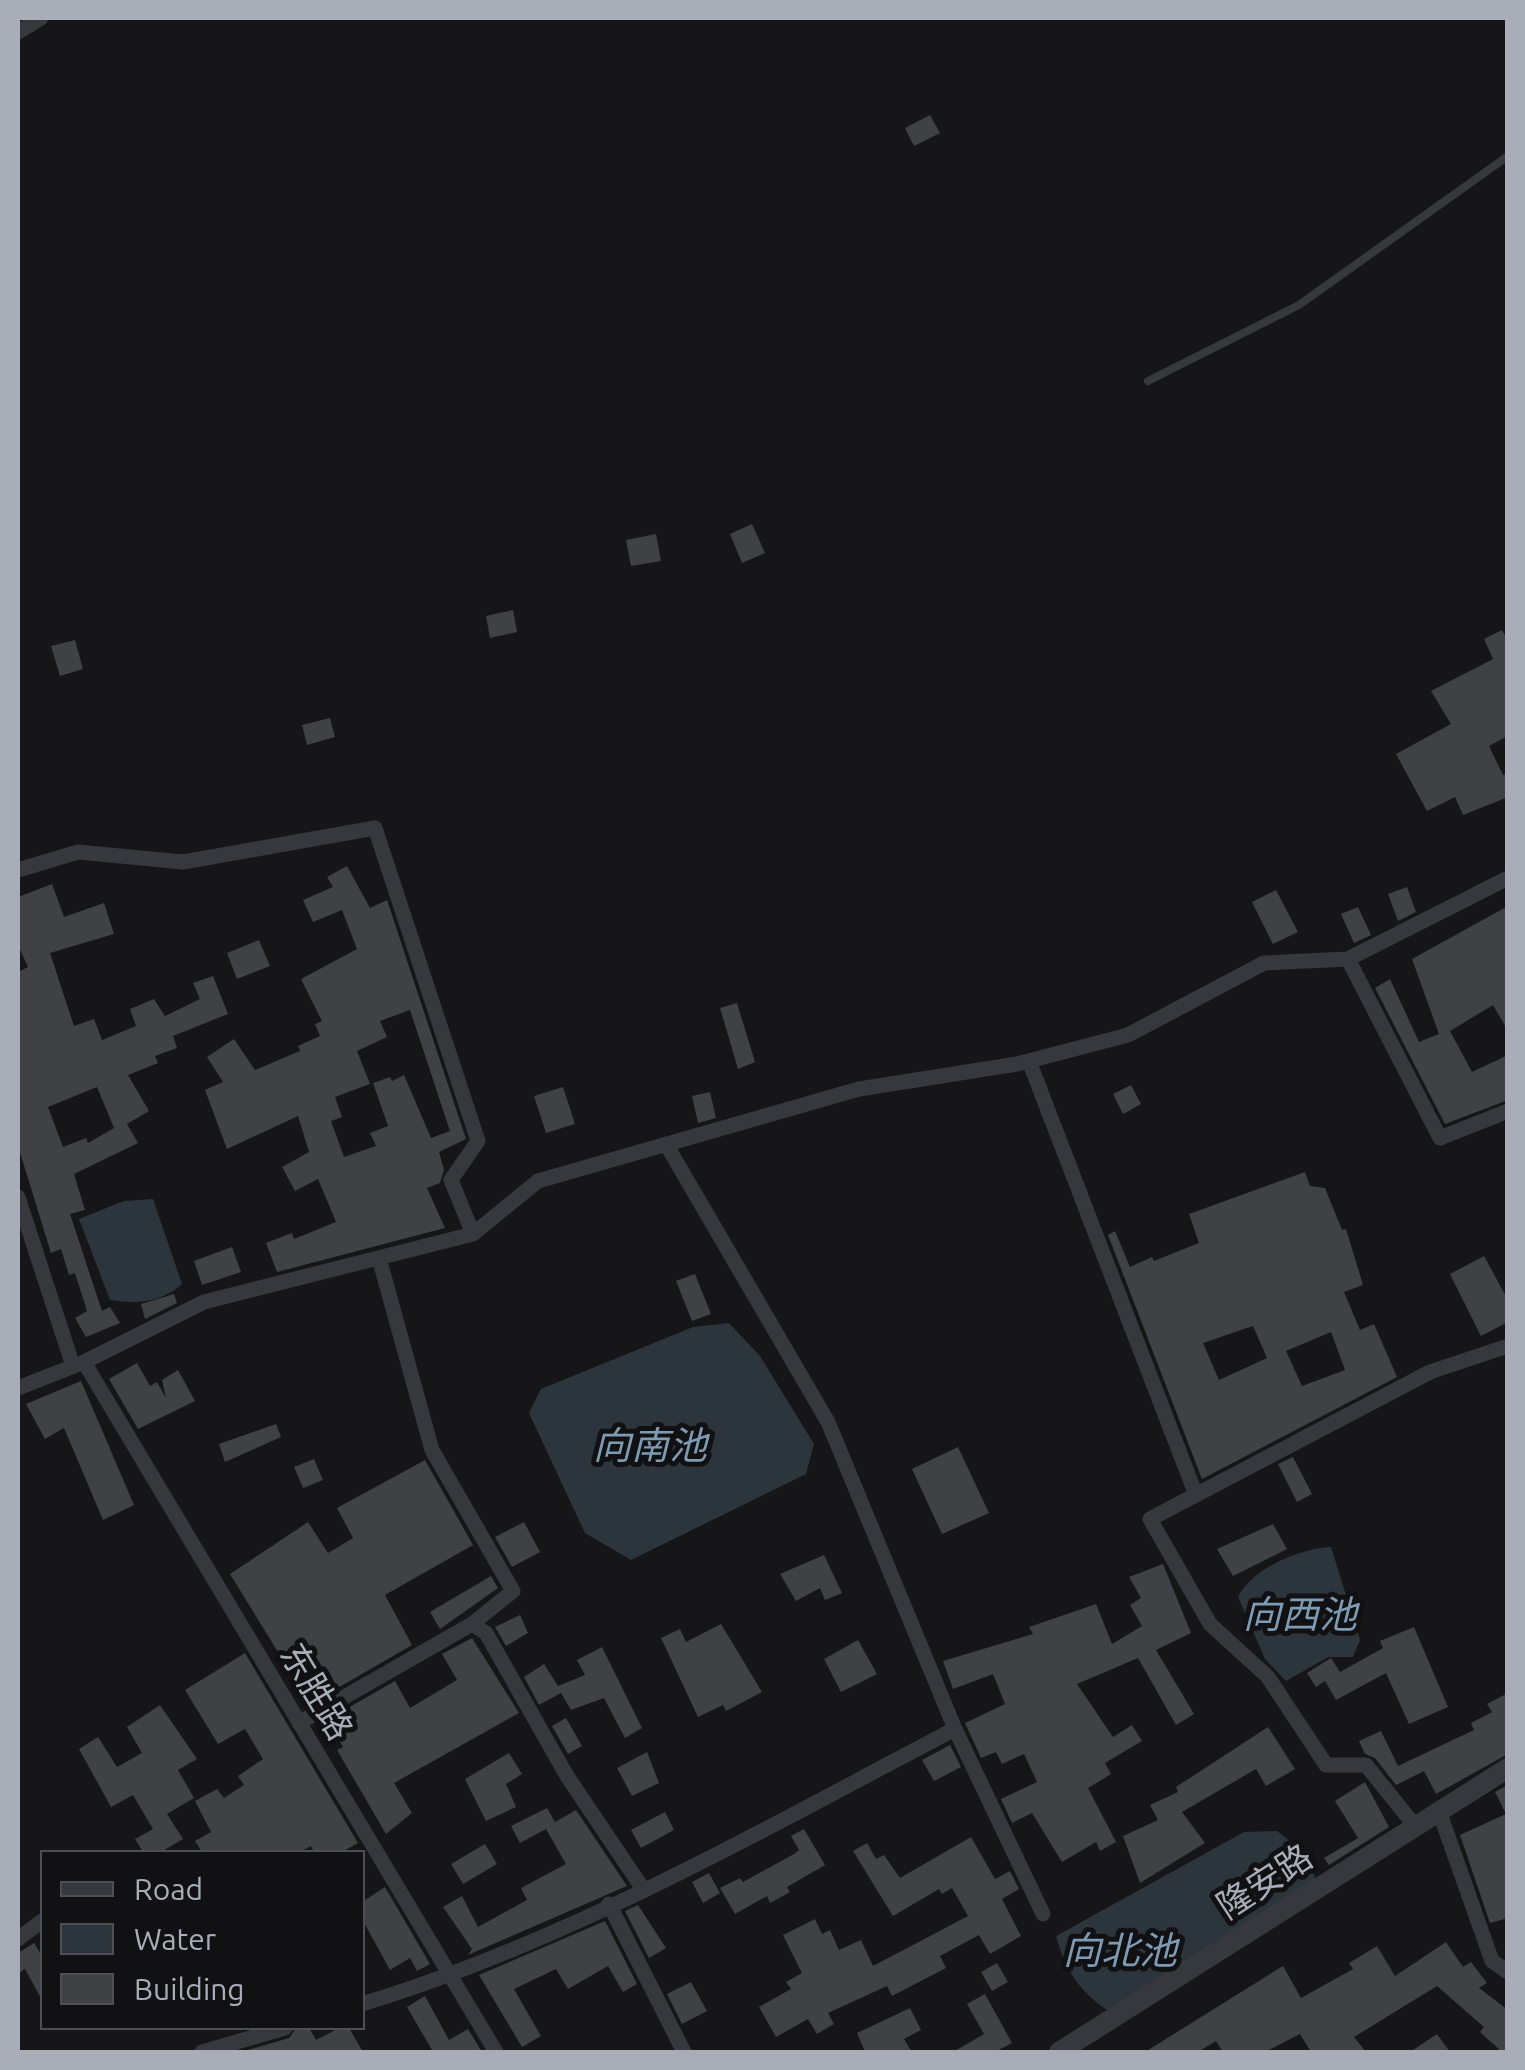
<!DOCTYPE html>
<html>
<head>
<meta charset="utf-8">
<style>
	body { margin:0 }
	#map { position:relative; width:1525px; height:2070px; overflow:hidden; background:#161618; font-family:Ubuntu,sans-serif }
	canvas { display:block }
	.frame { position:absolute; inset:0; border:20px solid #a8adb8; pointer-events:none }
	.legend { position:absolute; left:40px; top:1850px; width:325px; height:180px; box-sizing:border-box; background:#111113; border:2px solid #4d4f55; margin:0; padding:12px 18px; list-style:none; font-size:30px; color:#a8adb8 }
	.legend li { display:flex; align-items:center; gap:20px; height:50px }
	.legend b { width:50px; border:2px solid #4d4f55 }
</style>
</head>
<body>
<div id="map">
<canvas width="1525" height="2070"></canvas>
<div class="frame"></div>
<ul class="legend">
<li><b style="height:12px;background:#37383d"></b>Road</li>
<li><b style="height:28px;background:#2c353c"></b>Water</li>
<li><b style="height:28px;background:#404145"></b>Building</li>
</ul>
</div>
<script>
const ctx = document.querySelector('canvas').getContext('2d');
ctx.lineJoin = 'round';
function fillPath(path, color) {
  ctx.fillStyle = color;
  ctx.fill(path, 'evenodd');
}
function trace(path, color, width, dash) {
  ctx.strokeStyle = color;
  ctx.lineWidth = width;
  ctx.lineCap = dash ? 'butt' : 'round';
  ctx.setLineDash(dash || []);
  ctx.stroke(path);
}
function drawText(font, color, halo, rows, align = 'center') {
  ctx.font = font + ' Ubuntu,"Noto Sans SC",sans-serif';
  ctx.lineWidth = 10;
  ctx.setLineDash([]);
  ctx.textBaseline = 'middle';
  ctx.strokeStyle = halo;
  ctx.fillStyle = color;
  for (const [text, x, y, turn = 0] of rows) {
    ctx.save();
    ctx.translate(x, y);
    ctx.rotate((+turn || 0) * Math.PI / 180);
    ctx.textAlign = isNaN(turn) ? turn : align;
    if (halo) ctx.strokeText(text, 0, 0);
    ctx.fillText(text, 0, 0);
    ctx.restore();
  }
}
const water = new Path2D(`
	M 153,1199 L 182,1284 C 161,1303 136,1304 110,1300 L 79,1219 L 124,1201 Z
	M 729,1323 L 760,1356 L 814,1444 L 806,1474 L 631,1560 L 585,1533 L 529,1413 L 541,1389 L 693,1327 Z
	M 1331,1547 L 1360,1640 L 1353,1657 L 1328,1657 L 1286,1681 L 1265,1659 L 1238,1597 C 1252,1568 1301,1548 1331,1547 Z
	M 1277,1831 L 1304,1852 L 1317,1881 L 1111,2013 C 1080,1992 1066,1972 1056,1936 L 1244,1832 Z`);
const building = new Path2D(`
	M 930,115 L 940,133 L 914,146 L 905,128 Z
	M 752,524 L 765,553 L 742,563 L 730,534 Z
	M 656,534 L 661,561 L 631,566 L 626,540 Z
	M 513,610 L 517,632 L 490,638 L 486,616 Z
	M 1502,630 L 1508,641 L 1508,736 L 1489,746 L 1503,775 L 1508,773 L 1508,797 L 1463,815 L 1455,797 L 1427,811 L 1396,754 L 1451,724 L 1431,691 L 1493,659 L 1484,639 Z
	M 75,640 L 83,669 L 60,676 L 51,646 Z
	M 330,718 L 335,737 L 307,745 L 302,725 Z
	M 347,866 L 370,908 L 387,900 L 466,1139 L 439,1152 L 444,1170 L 440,1183 L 427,1188 L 445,1228 L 277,1272 L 266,1243 L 292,1233 L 294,1239 L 336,1222 L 318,1179 L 295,1191 L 282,1167 L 309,1152 L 298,1116 L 227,1149 L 205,1090 L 223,1082 L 207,1057 L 234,1039 L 255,1070 L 300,1051 L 298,1046 L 320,1036 L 315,1024 L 322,1021 L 301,979 L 357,949 L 342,910 L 313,922 L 303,900 L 333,887 L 327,877 ZM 410,1010 L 450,1131 L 431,1138 L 404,1075 L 392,1081 L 390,1077 L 373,1083 L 388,1126 L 370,1133 L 376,1146 L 344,1157 L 331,1121 L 342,1117 L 335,1097 L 370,1084 L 357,1051 L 387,1037 L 380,1021 Z
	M 52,884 L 64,917 L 104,903 L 114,934 L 50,953 L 74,1026 L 94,1019 L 102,1040 L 136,1026 L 130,1009 L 154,999 L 165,1016 L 200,999 L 193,983 L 213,976 L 228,1014 L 173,1036 L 177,1048 L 155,1056 L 158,1063 L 128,1075 L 149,1111 L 127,1124 L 138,1143 L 74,1174 L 85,1210 L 70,1214 L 102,1311 L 110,1307 L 120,1323 L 86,1337 L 75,1318 L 87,1311 L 75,1273 L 69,1275 L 61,1249 L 51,1253 L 18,1146 L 18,972 L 28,967 L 18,945 L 18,897 ZM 97,1087 L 114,1128 L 88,1143 L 86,1138 L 63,1147 L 48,1107 Z
	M 1407,887 L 1416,912 L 1398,921 L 1388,894 Z
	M 1276,890 L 1298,932 L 1273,944 L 1252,902 Z
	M 1508,906 L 1508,1031 L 1493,1005 L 1450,1031 L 1472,1072 L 1508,1055 L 1508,1100 L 1445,1124 L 1375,988 L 1390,979 L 1419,1042 L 1439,1034 L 1412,959 Z
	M 1358,907 L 1371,935 L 1354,943 L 1341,914 Z
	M 259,940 L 270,966 L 237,979 L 227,953 Z
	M 737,1003 L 755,1062 L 738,1069 L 720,1008 Z
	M 1131,1085 L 1141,1104 L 1123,1114 L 1113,1094 Z
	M 563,1087 L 575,1124 L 546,1133 L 534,1096 Z
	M 710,1092 L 716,1118 L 698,1123 L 692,1096 Z
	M 1305,1172 L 1310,1186 L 1325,1188 L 1342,1230 L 1346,1229 L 1363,1285 L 1344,1292 L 1360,1330 L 1374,1324 L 1397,1377 L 1202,1479 L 1108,1235 L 1115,1231 L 1130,1267 L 1152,1257 L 1154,1261 L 1199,1243 L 1189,1214 ZM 1253,1326 L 1267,1358 L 1219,1380 L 1203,1343 ZM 1331,1332 L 1345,1370 L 1302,1386 L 1286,1351 Z
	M 232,1247 L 241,1272 L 202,1285 L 194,1261 Z
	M 1484,1256 L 1508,1300 L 1508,1322 L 1481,1336 L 1450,1274 Z
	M 695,1274 L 711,1314 L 692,1321 L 676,1281 Z
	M 174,1294 L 177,1303 L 145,1319 L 141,1304 Z
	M 137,1363 L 150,1386 L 157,1382 L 166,1398 L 162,1380 L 178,1370 L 195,1401 L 138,1429 L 109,1379 Z
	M 81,1381 L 134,1505 L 103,1520 L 64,1428 L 45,1439 L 26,1404 Z
	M 276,1424 L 281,1437 L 225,1462 L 219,1444 Z
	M 958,1447 L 989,1513 L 942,1534 L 912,1469 Z
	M 1293,1457 L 1312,1494 L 1297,1502 L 1278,1464 Z
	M 314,1459 L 323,1480 L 303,1488 L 294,1467 Z
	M 425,1460 L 473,1545 L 385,1595 L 412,1645 L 310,1704 L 230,1574 L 308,1522 L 328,1553 L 353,1538 L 337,1508 Z
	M 524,1522 L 540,1552 L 512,1567 L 495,1537 Z
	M 1273,1524 L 1287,1549 L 1233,1576 L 1217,1549 Z
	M 824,1555 L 842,1593 L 825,1600 L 820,1588 L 796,1601 L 780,1574 Z
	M 1163,1564 L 1191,1633 L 1156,1650 L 1194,1714 L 1176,1725 L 1138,1658 L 1077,1684 L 1113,1737 L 1132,1725 L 1142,1741 L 1105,1763 L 1111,1774 L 1088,1788 L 1116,1842 L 1100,1851 L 1096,1842 L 1062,1862 L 1032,1813 L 1012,1823 L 1001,1799 L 1037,1782 L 1024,1754 L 1002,1764 L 996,1752 L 981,1758 L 965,1723 L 1005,1704 L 993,1674 L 953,1689 L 943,1661 L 1033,1634 L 1029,1627 L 1096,1604 L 1112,1644 L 1142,1626 L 1130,1605 L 1141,1598 L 1129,1577 Z
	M 491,1576 L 498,1588 L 440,1629 L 430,1612 Z
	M 520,1615 L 528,1633 L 506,1646 L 495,1627 Z
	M 721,1624 L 762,1692 L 726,1711 L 723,1705 L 698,1717 L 661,1638 L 680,1629 L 686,1642 Z
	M 1414,1627 L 1448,1707 L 1409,1724 L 1386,1673 L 1336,1700 L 1325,1681 L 1316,1687 L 1307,1673 L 1331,1658 L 1340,1672 L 1383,1648 L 1380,1641 Z
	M 472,1638 L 519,1713 L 394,1783 L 412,1813 L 386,1834 L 337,1750 L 343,1747 L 327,1720 L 395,1681 L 410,1708 L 457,1680 L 442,1654 Z
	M 858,1640 L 877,1674 L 841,1692 L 824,1659 Z
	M 602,1647 L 642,1728 L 625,1738 L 604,1698 L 571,1710 L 561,1693 L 539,1705 L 524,1677 L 544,1664 L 558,1686 L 585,1675 L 577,1660 Z
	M 245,1653 L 358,1843 L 342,1852 L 314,1852 L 311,1846 L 300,1852 L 202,1852 L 195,1841 L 211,1832 L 195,1801 L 217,1789 L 224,1798 L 244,1785 L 238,1776 L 263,1759 L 245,1729 L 218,1744 L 185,1690 Z
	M 1508,1693 L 1508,1754 L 1436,1794 L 1424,1771 L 1396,1785 L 1375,1758 L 1365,1754 L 1359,1741 L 1381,1731 L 1398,1766 L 1474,1730 L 1471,1723 L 1492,1712 L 1487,1704 Z
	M 160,1705 L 197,1759 L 178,1770 L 194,1798 L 167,1814 L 183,1839 L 161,1852 L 143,1852 L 135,1839 L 153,1829 L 133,1795 L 111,1807 L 79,1749 L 98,1737 L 117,1767 L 142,1753 L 127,1727 Z
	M 566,1718 L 582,1746 L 568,1754 L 552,1726 Z
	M 1268,1727 L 1295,1769 L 1266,1786 L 1256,1769 L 1182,1812 L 1205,1843 L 1140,1883 L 1123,1836 L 1158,1820 L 1150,1805 L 1178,1792 L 1176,1787 Z
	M 950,1745 L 961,1767 L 934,1781 L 922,1760 Z
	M 647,1752 L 659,1783 L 632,1796 L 617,1768 Z
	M 509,1753 L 522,1774 L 506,1784 L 516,1807 L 486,1821 L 465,1779 Z
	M 1365,1782 L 1389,1827 L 1329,1865 L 1324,1858 L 1358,1838 L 1335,1801 Z
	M 1508,1785 L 1508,1918 L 1490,1923 L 1460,1835 L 1506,1814 L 1495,1792 Z
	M 547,1808 L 555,1822 L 576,1810 L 627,1886 L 468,1955 L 472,1949 L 443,1907 L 462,1896 L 478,1927 L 527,1900 L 521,1888 L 566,1864 L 546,1829 L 520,1843 L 511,1826 Z
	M 665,1812 L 674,1830 L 641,1848 L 631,1830 Z
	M 804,1829 L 825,1865 L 787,1887 L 790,1892 L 770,1903 L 767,1896 L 735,1914 L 720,1888 L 740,1878 L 743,1882 L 794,1854 L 799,1850 L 791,1836 Z
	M 971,1837 L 995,1879 L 1010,1871 L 1019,1889 L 1002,1899 L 1021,1936 L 990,1954 L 979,1935 L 940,1956 L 946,1968 L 892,1996 L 887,1986 L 828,2013 L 834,2024 L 817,2034 L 808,2019 L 776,2037 L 759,2007 L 791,1989 L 786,1982 L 802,1973 L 783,1935 L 815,1919 L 822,1934 L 830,1930 L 839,1950 L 861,1940 L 873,1966 L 968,1916 L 952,1888 L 942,1894 L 939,1889 L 893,1916 L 853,1851 L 867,1843 L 876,1859 L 884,1855 L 900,1878 Z
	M 485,1844 L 497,1864 L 463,1884 L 451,1864 Z
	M 709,1873 L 720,1893 L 703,1903 L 692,1882 Z
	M 385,1887 L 430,1964 L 417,1971 L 410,1958 L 390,1970 L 362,1919 L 362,1902 Z
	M 638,1905 L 666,1948 L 649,1958 L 625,1911 Z
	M 605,1921 L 637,1984 L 623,1992 L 608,1966 L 568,1989 L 556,1969 L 514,1989 L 541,2036 L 522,2047 L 479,1975 Z
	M 1446,1942 L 1463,1967 L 1471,1962 L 1487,1983 L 1479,1988 L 1508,2010 L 1508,2052 L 1502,2052 L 1480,2032 L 1484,2027 L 1437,1986 L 1354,2037 L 1366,2052 L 1311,2052 L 1300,2034 L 1265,2052 L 1223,2052 L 1216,2041 L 1198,2052 L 1145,2052 L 1283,1966 L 1301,1998 L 1353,1969 L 1349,1963 L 1377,1946 L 1395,1976 Z
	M 34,1943 L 42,1956 L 42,2000 L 25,1969 L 18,1974 L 18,1953 Z
	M 997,1963 L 1008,1982 L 992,1991 L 981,1972 Z
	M 691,1982 L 707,2011 L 682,2024 L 667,1994 Z
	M 985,1994 L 1012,2043 L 995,2052 L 953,2052 L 984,2034 L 967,2004 Z
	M 425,1996 L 449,2040 L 468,2029 L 482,2052 L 427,2052 L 432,2050 L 407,2007 Z
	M 910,2008 L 921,2030 L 904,2039 L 912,2052 L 865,2052 L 857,2033 Z
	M 296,2028 L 309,2028 L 316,2040 L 339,2028 L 349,2028 L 363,2052 L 241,2052 L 289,2038 Z
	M 1437,2034 L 1450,2052 L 1410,2052 Z`);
const service = new Path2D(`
	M 1148,381 L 1299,305 L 1508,156`);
const minor = new Path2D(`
	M 18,32 L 41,18
	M 18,870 L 78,852 L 183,862 L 375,828 L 478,1141 L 451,1180 L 473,1234
	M 1348,959 L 1508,878
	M 1029,1061 L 1196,1495
	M 18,1197 L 73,1366
	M 379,1258 L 432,1450 L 513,1591 L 472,1624
	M 84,1362 L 496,2052
	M 18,1388 L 84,1362 L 204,1302 L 473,1234 L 538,1181 L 859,1089 L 1017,1064 L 1128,1035 L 1264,963 L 1348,959 L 1440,1138 L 1508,1111
	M 299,1723 L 472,1624 L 486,1633 L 567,1776 L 643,1889
	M 955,1729 L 1043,1914
	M 1439,1811 L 1492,1961 L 1508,1972
	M 1415,1826 L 1366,1765 L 1326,1765 L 1268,1677 L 1210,1624 L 1150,1519 L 1430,1372 L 1508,1346
	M 609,1904 L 684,2052
	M 18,1939 L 42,1921
	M 362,2004 C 570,1941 763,1829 955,1729 L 828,1422 L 666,1144
	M 202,2052 L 285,2028`);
const tertiary = new Path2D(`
	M 1059,2052 L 1508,1768`);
const streetNames = [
	["东胜路",316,1692,59],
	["隆安路",1265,1882,-33]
];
const waterNames = [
	["向南池",650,1446],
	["向西池",1300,1615],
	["向北池",1120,1951]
];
fillPath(water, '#2c353c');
fillPath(building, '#404145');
trace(service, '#37383d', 8);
trace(minor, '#37383d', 15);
trace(tertiary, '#37383d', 20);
drawText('35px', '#a8adb8', '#111113', streetNames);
drawText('italic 38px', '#7f9bb3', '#111113', waterNames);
</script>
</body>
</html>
